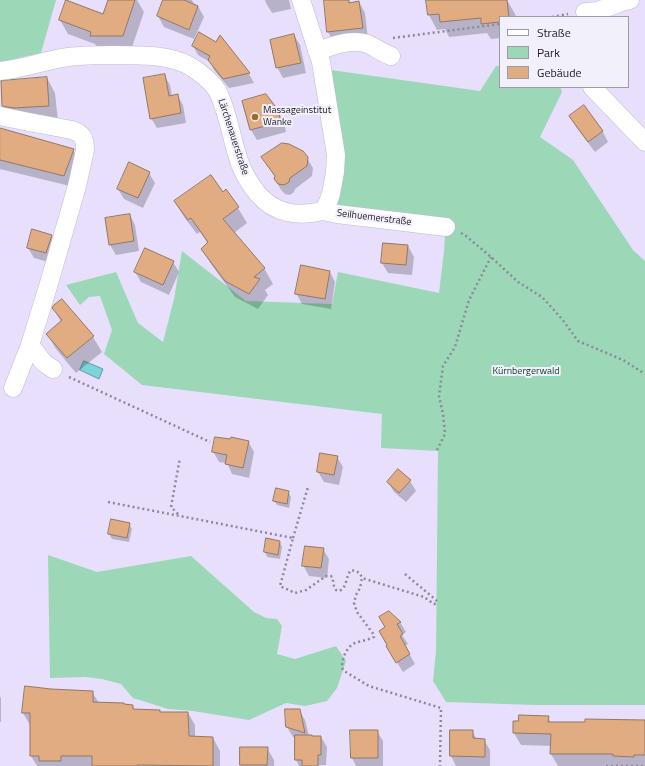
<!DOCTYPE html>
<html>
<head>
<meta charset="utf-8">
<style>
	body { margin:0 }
	#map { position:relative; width:645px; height:766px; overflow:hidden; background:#e7dffc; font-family:"Titillium Web",sans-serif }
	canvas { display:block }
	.legend { position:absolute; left:499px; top:16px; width:130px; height:72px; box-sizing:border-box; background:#f2f0fb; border:1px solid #9d9ba5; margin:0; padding:5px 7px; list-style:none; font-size:12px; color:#1e1b25 }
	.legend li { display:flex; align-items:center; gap:8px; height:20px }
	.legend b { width:20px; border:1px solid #9d9ba5 }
</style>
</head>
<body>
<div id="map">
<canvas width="645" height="766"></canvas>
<ul class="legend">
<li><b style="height:5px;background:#fff"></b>Straße</li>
<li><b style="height:11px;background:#9cd8b8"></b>Park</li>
<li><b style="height:11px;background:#e1ac81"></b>Gebäude</li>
</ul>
</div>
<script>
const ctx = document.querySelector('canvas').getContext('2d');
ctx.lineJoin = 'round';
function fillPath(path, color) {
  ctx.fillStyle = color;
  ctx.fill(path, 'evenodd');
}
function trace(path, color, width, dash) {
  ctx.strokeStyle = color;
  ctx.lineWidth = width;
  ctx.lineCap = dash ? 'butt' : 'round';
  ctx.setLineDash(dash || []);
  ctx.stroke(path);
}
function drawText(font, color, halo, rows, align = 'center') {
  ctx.font = font + ' "Titillium Web",sans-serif';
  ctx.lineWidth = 4;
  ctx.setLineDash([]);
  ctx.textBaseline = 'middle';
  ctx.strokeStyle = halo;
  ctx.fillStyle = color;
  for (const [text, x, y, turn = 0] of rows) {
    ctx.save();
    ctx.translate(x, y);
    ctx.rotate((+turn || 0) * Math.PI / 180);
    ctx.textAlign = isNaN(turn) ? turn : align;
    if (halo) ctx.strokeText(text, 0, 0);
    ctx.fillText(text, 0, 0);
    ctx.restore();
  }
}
const green = new Path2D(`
	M 0,0 L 56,0 L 41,53 L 0,62 Z
	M 496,66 L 500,66 L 500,87 L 560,87 L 562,92 L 540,137 L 573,160 L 633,250 L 645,261 L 645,705 L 535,705 L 446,702 L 433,681 L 436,651 L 438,451 L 381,448 L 382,414 L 142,385 L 104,354 L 112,330 L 100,296 L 89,297 L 80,305 L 66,285 L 116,272 L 138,323 L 163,342 L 174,299 L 182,251 L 246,301 L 332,304 L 338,272 L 439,293 L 444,251 L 446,219 L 339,206 L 337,202 L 331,70 L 480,91 Z
	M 48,555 L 97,572 L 191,556 L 254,612 L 266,618 L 277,619 L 282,626 L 277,654 L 295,659 L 336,646 L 346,661 L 337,688 L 327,701 L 305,706 L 286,703 L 249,720 L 193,711 L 168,709 L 133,698 L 121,684 L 102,679 L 85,677 L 50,678 Z`);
const water = new Path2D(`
	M 84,361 L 103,369 L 99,379 L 80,370 Z`);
const shadow = new Path2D(`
	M 109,0 L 137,0 L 144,12 L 131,50 L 99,50 L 95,44 L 68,34 L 60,20 L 104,15 Z
	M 164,0 L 192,0 L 194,4 L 198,6 L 204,17 L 194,39 L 164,27 L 158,16 Z
	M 265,0 L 289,0 L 291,9 L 272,13 L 266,3 Z
	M 344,0 L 348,0 L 350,4 L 359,2 L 365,13 L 368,39 L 334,42 L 328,32 L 325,6 Z
	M 427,0 L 507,0 L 515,14 L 516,17 L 500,17 L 500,38 L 491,39 L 487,33 L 449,37 L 445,29 L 437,30 L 429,15 Z
	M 294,35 L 300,45 L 306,73 L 283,78 L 277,67 Z
	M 220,37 L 249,74 L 254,83 L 229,88 L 214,70 L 210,62 L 198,55 L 193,46 L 217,43 Z
	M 164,75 L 170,85 L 172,96 L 177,95 L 183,105 L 186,123 L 157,128 L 151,118 Z
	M 47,78 L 55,93 L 58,121 L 12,121 L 3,105 Z
	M 243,102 L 277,111 L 284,121 L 286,132 L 257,140 L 251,130 Z
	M 584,107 L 603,132 L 608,142 L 595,152 L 576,127 L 570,117 Z
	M 0,129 L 73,150 L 79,160 L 70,186 L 0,169 Z
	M 263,158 L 307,158 L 313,168 L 312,176 L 295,189 L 294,192 L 290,195 L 285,194 L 281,190 L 275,179 L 275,177 Z
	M 149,173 L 155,183 L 143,208 L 124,199 L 118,189 Z
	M 226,191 L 238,208 L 247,223 L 234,233 L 264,268 L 273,284 L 265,290 L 268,295 L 258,309 L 235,297 L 211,264 L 202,249 L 208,244 L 200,232 L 197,234 L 184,217 L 175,202 L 223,193 Z
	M 130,215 L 135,225 L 139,251 L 116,255 L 110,245 L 106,219 Z
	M 51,235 L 57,246 L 52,263 L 34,258 L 28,248 Z
	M 408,246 L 414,257 L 412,275 L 388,273 L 382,263 Z
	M 173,262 L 179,272 L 169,295 L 141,282 L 135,272 Z
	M 330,272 L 335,282 L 331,309 L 302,304 L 296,293 Z
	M 53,308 L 93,337 L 102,352 L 76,373 L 56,349 L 47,334 L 61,322 Z
	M 248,441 L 254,452 L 249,478 L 232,474 L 227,463 L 219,462 L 213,451 Z
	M 337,457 L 343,467 L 339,485 L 324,482 L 318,472 Z
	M 410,481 L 416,491 L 406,502 L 394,492 L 388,482 Z
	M 288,492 L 291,497 L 289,508 L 277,505 L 274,501 Z
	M 129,524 L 132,529 L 129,542 L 112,539 L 109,534 Z
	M 280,542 L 282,547 L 280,559 L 267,557 L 265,552 Z
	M 323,549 L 329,559 L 327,578 L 309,576 L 303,565 Z
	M 400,622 L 406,632 L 402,635 L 408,644 L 405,646 L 415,664 L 403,672 L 387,646 L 389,645 L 381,631 Z
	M 92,692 L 99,703 L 132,706 L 135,710 L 161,713 L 188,713 L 195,725 L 195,737 L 213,738 L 220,751 L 220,766 L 241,766 L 241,748 L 267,748 L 274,760 L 274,766 L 37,766 L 31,756 L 30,725 L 23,713 Z
	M 0,696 L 1,698 L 1,722 L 0,722 Z
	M 299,710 L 305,720 L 309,736 L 312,737 L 321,737 L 327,747 L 326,765 L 299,766 L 296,760 L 296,738 L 293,737 L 287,727 Z
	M 548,717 L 551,723 L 645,721 L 645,766 L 558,766 L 551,754 L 552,746 L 521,745 L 514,733 Z
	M 377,731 L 383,741 L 383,766 L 356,766 L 352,758 Z
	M 451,731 L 472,731 L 477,740 L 484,740 L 490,750 L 490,766 L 456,766 L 451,756 Z`);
const building = new Path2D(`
	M 66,0 L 103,14 L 108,0 L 135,0 L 123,36 L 90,36 L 91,32 L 59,20 Z
	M 163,0 L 184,0 L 198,6 L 189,30 L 157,16 Z
	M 324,0 L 349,0 L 349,3 L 359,1 L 363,28 L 327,32 Z
	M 426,0 L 507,0 L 509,17 L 500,17 L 500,22 L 481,24 L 481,18 L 440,22 L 439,14 L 428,15 Z
	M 199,32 L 216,42 L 220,35 L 250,73 L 223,79 L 208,60 L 210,56 L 192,46 Z
	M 294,34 L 301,63 L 276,68 L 270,40 Z
	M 165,74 L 169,96 L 178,94 L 181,113 L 150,119 L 143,78 Z
	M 47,77 L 49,106 L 14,108 L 2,106 L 1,81 Z
	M 266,94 L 278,110 L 281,122 L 250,130 L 242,101 Z
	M 584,105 L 603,131 L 588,142 L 569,116 Z
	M 0,128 L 74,149 L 64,176 L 0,160 Z
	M 282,143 L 289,144 L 303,151 L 308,157 L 307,166 L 290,178 L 289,182 L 284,185 L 278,184 L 274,179 L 275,176 L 261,157 Z
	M 129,162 L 150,172 L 138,198 L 117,189 Z
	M 211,175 L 223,192 L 226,189 L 239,207 L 223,219 L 265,268 L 254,277 L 260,279 L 249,294 L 225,281 L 201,249 L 208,242 L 191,218 L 188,220 L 174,201 Z
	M 130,214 L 134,241 L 109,245 L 105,218 Z
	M 32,229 L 52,235 L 46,253 L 27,248 Z
	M 383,243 L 408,245 L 406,265 L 381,263 Z
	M 145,248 L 174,261 L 163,285 L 134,272 Z
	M 301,265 L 330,271 L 325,299 L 295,294 Z
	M 62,299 L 94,336 L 67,358 L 46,334 L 62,320 L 52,308 L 53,306 Z
	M 215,437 L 230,439 L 231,437 L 249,441 L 243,468 L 225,464 L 227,455 L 212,452 Z
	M 320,453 L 338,456 L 334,475 L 317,472 Z
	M 398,469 L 411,480 L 399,493 L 387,482 Z
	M 276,488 L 289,491 L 287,504 L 273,501 Z
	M 111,519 L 130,523 L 127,538 L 108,534 Z
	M 266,538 L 280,541 L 278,555 L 264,552 Z
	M 305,546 L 324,548 L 321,568 L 302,566 Z
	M 389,611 L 401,622 L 397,624 L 403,634 L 400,636 L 410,654 L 396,663 L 386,646 L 387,645 L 379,631 L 385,627 L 379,617 Z
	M 25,686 L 51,689 L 93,691 L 93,702 L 124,703 L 124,704 L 133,705 L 133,709 L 160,710 L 160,712 L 188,712 L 189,736 L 213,737 L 213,766 L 137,765 L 137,766 L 92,766 L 92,756 L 61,756 L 61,761 L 39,761 L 39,756 L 30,756 L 30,713 L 22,713 Z
	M 285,709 L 300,709 L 305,733 L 286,727 Z
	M 519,715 L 549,716 L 548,722 L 585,722 L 585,719 L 645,720 L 645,755 L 634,755 L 634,757 L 613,756 L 613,754 L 550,754 L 551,734 L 513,733 L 513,721 L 518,721 Z
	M 350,730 L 378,730 L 378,758 L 351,758 Z
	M 450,730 L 473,730 L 473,738 L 485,739 L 485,757 L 450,756 Z
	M 295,735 L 312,735 L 312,736 L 321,736 L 321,755 L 318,755 L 318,766 L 302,766 L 302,760 L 295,760 Z
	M 240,747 L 268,747 L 267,765 L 240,765 Z`);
const path = new Path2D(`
	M 552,17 L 568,14
	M 393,38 L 500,24
	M 461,233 L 466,236 L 491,257 L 518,282 L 542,297 L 562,319 L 578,341 L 623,360 L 645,374
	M 69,377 L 210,442
	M 437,450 L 445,434 L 443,414 L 439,396 L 443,366 L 455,347 L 469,300 L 491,257
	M 108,502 L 293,538 L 280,586 L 295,593 L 306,590 L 326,576 L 331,576 L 333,579 L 333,584 L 336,590 L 339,591 C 348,587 345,577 351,570 C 357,571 360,572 362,578
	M 178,514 L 171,507 L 180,458
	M 293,538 L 308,487
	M 405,574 L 436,600 L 437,603 L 434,604 L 424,597 L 362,578 L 360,588 L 356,595 L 354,603 L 357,612 L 374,635 L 374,637 C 368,640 361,641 355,643 C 346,647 342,659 342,668 L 344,671 L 369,686 L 441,708 L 440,766
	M 606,766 L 645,766`);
const minor = new Path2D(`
	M 301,0 L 321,62 L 336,155 L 335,172 L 331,194 L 328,202 L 323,211 L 337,214 L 446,227
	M 585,12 L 598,11 L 621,2 L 630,0
	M 317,51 C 333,46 352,38 368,44 C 376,48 383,53 391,56
	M 0,71 C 23,69 45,60 68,57 C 84,55 101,55 117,55 C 141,56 167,54 188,65 C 199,71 214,83 219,94 C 229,117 232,141 240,164 C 245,176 249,183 257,193 C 275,214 296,217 323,211
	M 592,87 L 645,142
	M 0,116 L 29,122 L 72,130 C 83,134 85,138 85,150 L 77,186 L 50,280 L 30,345 L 13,388
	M 30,345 L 44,363 L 53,369`);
const markers = [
	[255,117,4,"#9c6e1f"]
];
const poiNames = [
	["Massageinstitut",263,111],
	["Wanke",263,123]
];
const streetNames = [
	["Lärchenauerstraße",233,137,72],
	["Seilhuemerstraße",374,218,7]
];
const parkNames = [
	["Kürnbergerwald",526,372]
];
fillPath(green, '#9cd8b8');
fillPath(water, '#7cd4d8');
trace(water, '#609ca2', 1);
fillPath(shadow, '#0003');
fillPath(building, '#e1ac81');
trace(building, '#907866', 1);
trace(minor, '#bfb8d4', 19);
trace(path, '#8d879c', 2.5, [2, 3]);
trace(minor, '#fff', 18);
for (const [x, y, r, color] of markers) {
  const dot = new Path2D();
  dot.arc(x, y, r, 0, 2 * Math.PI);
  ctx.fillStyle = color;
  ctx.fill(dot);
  trace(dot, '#f2f0fb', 1.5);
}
drawText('10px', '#1e1b25', '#f2f0fb', poiNames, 'left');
drawText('10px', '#1e1b25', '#f2f0fb', streetNames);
drawText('10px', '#0e442d', '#f2f0fb', parkNames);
</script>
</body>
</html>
